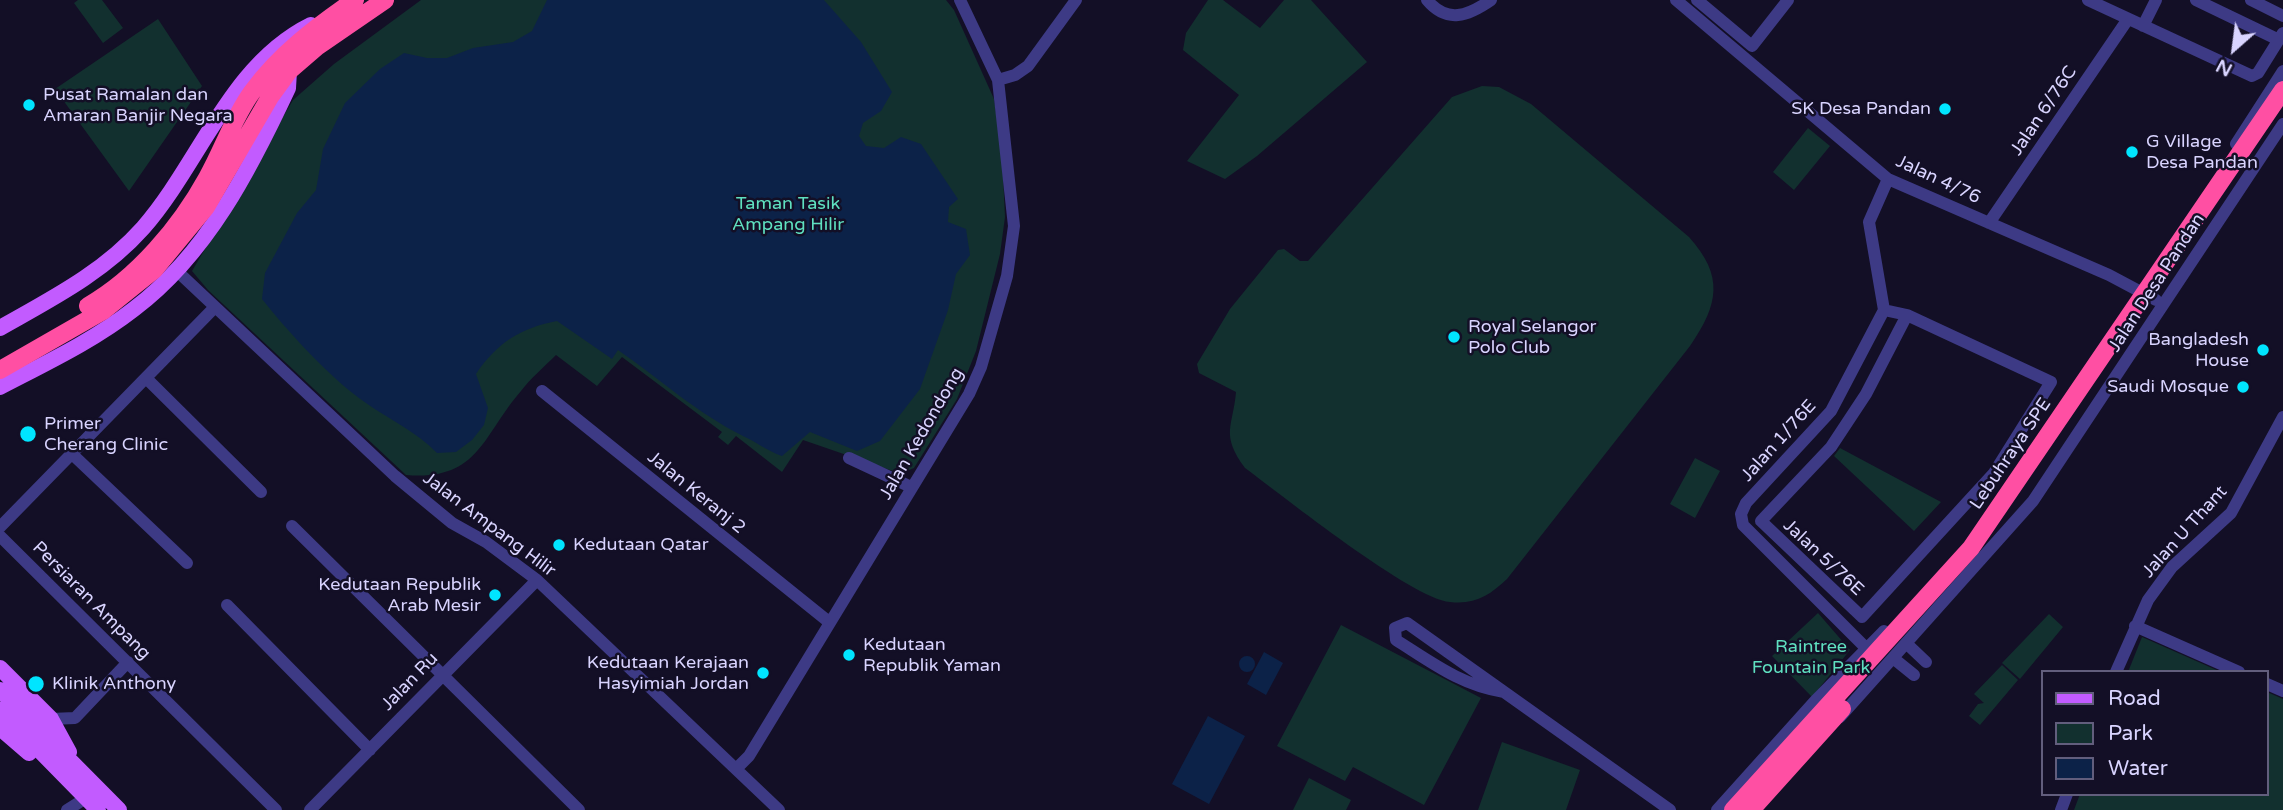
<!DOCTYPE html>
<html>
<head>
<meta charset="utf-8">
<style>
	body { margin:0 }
	#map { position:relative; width:2283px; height:810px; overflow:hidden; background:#130f26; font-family:"Varela Round",sans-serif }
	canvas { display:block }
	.legend { position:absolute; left:2041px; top:670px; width:228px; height:126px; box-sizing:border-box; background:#130f26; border:2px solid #625e7d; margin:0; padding:9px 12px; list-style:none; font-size:21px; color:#d9d4ff }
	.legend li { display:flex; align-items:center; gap:14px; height:35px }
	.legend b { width:35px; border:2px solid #625e7d }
	.north { position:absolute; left:2199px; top:14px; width:70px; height:70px; -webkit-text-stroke:5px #130f26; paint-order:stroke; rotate:208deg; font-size:19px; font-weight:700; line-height:28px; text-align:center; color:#d9d4ff }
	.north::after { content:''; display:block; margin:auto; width:24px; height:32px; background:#d9d4ff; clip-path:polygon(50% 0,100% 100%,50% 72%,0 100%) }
</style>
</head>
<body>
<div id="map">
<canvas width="2283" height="810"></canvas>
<ul class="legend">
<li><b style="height:9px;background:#c25bff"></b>Road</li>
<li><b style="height:19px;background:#12302f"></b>Park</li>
<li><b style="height:19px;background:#0c2248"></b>Water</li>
</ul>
<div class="north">N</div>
</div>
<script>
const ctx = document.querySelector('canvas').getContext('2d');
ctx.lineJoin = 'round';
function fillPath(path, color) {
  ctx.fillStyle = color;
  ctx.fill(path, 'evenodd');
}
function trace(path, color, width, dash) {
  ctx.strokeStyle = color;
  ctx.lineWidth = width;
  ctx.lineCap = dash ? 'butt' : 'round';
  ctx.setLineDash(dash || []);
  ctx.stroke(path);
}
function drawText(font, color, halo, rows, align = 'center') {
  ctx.font = font + ' "Varela Round",sans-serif';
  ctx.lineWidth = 5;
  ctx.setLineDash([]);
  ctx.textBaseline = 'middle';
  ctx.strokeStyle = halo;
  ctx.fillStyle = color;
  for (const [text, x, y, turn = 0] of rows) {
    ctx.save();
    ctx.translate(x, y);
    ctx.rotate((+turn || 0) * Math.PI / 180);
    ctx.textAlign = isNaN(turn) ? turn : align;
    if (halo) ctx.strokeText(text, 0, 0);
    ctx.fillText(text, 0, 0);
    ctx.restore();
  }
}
const green = new Path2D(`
	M 78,0 L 102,0 L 123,28 L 103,43 L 74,3 Z
	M 421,0 L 946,0 L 954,10 L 994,99 L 1002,154 L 1005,217 L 1000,254 L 976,351 L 957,399 L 914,468 L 904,472 L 893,471 L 803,440 L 782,472 L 736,436 L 728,445 L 718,437 L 722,432 L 622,357 L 597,386 L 556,355 C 544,367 531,378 521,391 C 482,436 479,481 406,475 L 208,290 L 192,271 L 293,100 L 334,64 Z
	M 1208,0 L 1223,0 L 1260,28 L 1284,0 L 1311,0 L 1367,62 L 1257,156 L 1225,179 L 1187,161 L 1239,95 L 1183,50 L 1186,33 Z
	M 158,19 L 202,86 L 129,191 L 55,89 Z
	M 1482,86 L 1499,87 L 1531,104 L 1689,237 C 1724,276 1719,304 1690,346 L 1507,579 C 1490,595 1475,605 1450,602 C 1412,599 1283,496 1245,468 C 1220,434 1233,427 1236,392 L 1199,373 L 1197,364 L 1230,309 L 1278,250 L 1284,249 L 1300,261 L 1308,261 L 1452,97 Z
	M 1808,128 L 1830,146 L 1794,190 L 1773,172 Z
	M 1840,448 L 1941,502 L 1914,531 L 1834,456 Z
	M 1695,458 L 1720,471 L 1695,518 L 1670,504 Z
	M 1818,613 L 1850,650 L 1812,697 L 1772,656 Z
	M 2049,614 L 2063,627 L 2020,679 L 2002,663 Z
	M 1341,625 L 1481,698 L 1424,805 L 1353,767 L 1345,781 L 1277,746 Z
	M 2142,637 L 2221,672 L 2128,672 Z
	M 2002,665 L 2018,680 L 1980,725 L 1969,716 L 1978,704 L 1984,703 L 1974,694 Z
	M 2267,692 L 2283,699 L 2283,810 L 2074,810 L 2080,794 L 2267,794 Z
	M 1502,742 L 1580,770 L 1566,810 L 1478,810 Z
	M 1309,778 L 1351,800 L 1346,810 L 1293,810 Z`);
const water = new Path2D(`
	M 547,0 L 824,0 L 861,42 L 892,92 L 881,111 L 863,123 L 859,136 L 866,146 L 884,148 L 901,137 L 921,144 L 958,199 L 949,207 L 948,222 L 966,229 L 970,255 L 956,274 L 948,310 L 920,389 L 880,441 L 857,451 L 810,432 L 782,456 C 767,451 757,442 743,436 C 697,413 661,380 618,350 L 612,359 L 557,321 C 520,328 497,343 476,374 L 488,408 L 484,425 L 472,440 L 456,452 L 437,453 C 417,432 390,420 366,403 C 331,379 289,333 262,299 L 265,273 L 297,213 L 316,190 L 323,149 L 345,103 L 380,69 L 404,53 L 427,58 L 447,58 L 473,48 L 513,42 L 532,31 Z
	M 1264,652 L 1283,663 L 1266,695 L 1247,684 Z
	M1239 664a8 8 0 1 1 16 0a8 8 0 1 1-16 0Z
	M 1208,716 L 1245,736 L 1209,804 L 1172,784 Z`);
const minor = new Path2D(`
	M 1427,0 C 1447,24 1468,16 1491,0
	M 1676,0 L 1888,179 L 2109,275 L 2156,300
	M 1697,0 L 1752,46 L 1788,0
	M 2088,0 L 2252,76 L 2258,73 L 2283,33
	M 2196,0 L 2279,40
	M 2251,0 L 2283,16
	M 2143,26 L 2156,0
	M 998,80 L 1015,75 L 1028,66 L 1076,0
	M 2236,144 L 2283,71
	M 1989,223 L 2128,19
	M 177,271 L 395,476 L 452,523 L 486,542 L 537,580 L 779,810
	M 1884,310 L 1907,315 L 2051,382 L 1994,473 L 1862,617 L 1761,521 L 1831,447 L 1866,394 L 1907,315
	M 146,378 L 261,492
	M 542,391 L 829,622
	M 71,453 L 187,563
	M 849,458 L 911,487
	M 292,526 L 579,810
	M 0,527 L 215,307
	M 0,536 L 276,810
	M 227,605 L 370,750
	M 2135,626 L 2239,672
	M 1906,643 L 1926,662
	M 1867,649 L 1743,525 L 1741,514 L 1746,503 L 1831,411 L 1884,310 L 1869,222 L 1888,179
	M 1893,658 L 1914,675
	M 2116,672 L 2148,600 L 2172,567 L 2231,513 L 2283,417
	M 2267,684 L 2283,691
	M 1504,692 C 1462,686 1431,662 1396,640 L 1395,628 L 1407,623 L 1670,810
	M 1840,717 L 2033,501 L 2283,124
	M 51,719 L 75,718 L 128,662
	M 736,769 L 749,756 L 969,394 L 981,367 L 1007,276 L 1014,226 L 998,80 L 960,0
	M 67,810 L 86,798
	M 310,810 L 537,580
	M 1717,810 L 1815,701 L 1884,631
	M 2061,810 L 2067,794`);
const major = new Path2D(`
	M 0,328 C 51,299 103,273 143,228 C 200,163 230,65 311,25
	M 0,387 C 46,363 93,341 134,309 C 207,254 250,169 288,88 L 289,71
	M 0,668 L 51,719 L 69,752
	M 0,690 L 119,810
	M 0,710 L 98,810
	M 0,728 L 29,753`);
const highway = new Path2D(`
	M 88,306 C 137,278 180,227 207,178 C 223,150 233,118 252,92 C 280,54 316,27 355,0
	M 0,370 L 103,311 L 154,270 L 206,207 L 270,97 L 289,71 L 318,46 L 385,0
	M 1733,810 L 1971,548 L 2283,90
	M 1751,810 L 1842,709`);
const markers = [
	[29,105,7,"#00e5ff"],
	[1945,109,7,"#00e5ff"],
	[2132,152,7,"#00e5ff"],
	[1454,337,7,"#00e5ff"],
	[2263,350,7,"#00e5ff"],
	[2243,387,7,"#00e5ff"],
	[28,434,9,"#00e5ff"],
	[559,545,7,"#00e5ff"],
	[495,595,7,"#00e5ff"],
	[849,655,7,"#00e5ff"],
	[763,673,7,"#00e5ff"],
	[36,684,9,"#00e5ff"]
];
const poiNames = [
	["Pusat Ramalan dan",43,95],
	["Amaran Banjir Negara",43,116],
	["SK Desa Pandan",1931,109,"right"],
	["G Village",2146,142],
	["Desa Pandan",2146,163],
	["Royal Selangor",1468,327],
	["Polo Club",1468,348],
	["Bangladesh",2249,340,"right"],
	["House",2249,361,"right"],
	["Saudi Mosque",2229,387,"right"],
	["Primer",44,424],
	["Cherang Clinic",44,445],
	["Kedutaan Qatar",573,545],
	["Kedutaan Republik",481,585,"right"],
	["Arab Mesir",481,606,"right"],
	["Kedutaan",863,645],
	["Republik Yaman",863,666],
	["Kedutaan Kerajaan",749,663,"right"],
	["Hasyimiah Jordan",749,684,"right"],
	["Klinik Anthony",52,684]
];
const streetNames = [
	["Jalan 6/76C",2044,111,-56],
	["Jalan 4/76",1938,180,25],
	["Jalan Desa Pandan",2157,283,-57],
	["Jalan Kedondong",922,434,-60],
	["Jalan 1/76E",1779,441,-48],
	["Lebuhraya SPE",2011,454,-56],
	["Jalan Keranj 2",696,493,39],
	["Jalan Ampang Hilir",489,525,37],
	["Jalan U Thant",2185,532,-48],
	["Jalan 5/76E",1823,558,43],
	["Persiaran Ampang",91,601,45],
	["Jalan Ru",410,682,-46]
];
const parkNames = [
	["Taman Tasik",788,204],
	["Ampang Hilir",788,225],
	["Raintree",1811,647],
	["Fountain Park",1811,668]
];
fillPath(green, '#12302f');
fillPath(water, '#0c2248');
trace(minor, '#3d3a85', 12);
trace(major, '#c25bff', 16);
trace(highway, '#ff4fa3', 18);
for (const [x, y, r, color] of markers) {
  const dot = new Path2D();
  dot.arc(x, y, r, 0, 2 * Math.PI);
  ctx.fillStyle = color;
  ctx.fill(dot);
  trace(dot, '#130f26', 2.5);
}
drawText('18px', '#d9d4ff', '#130f26', poiNames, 'left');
drawText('18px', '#d9d4ff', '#130f26', streetNames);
drawText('18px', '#5fe0c0', '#130f26', parkNames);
</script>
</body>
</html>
